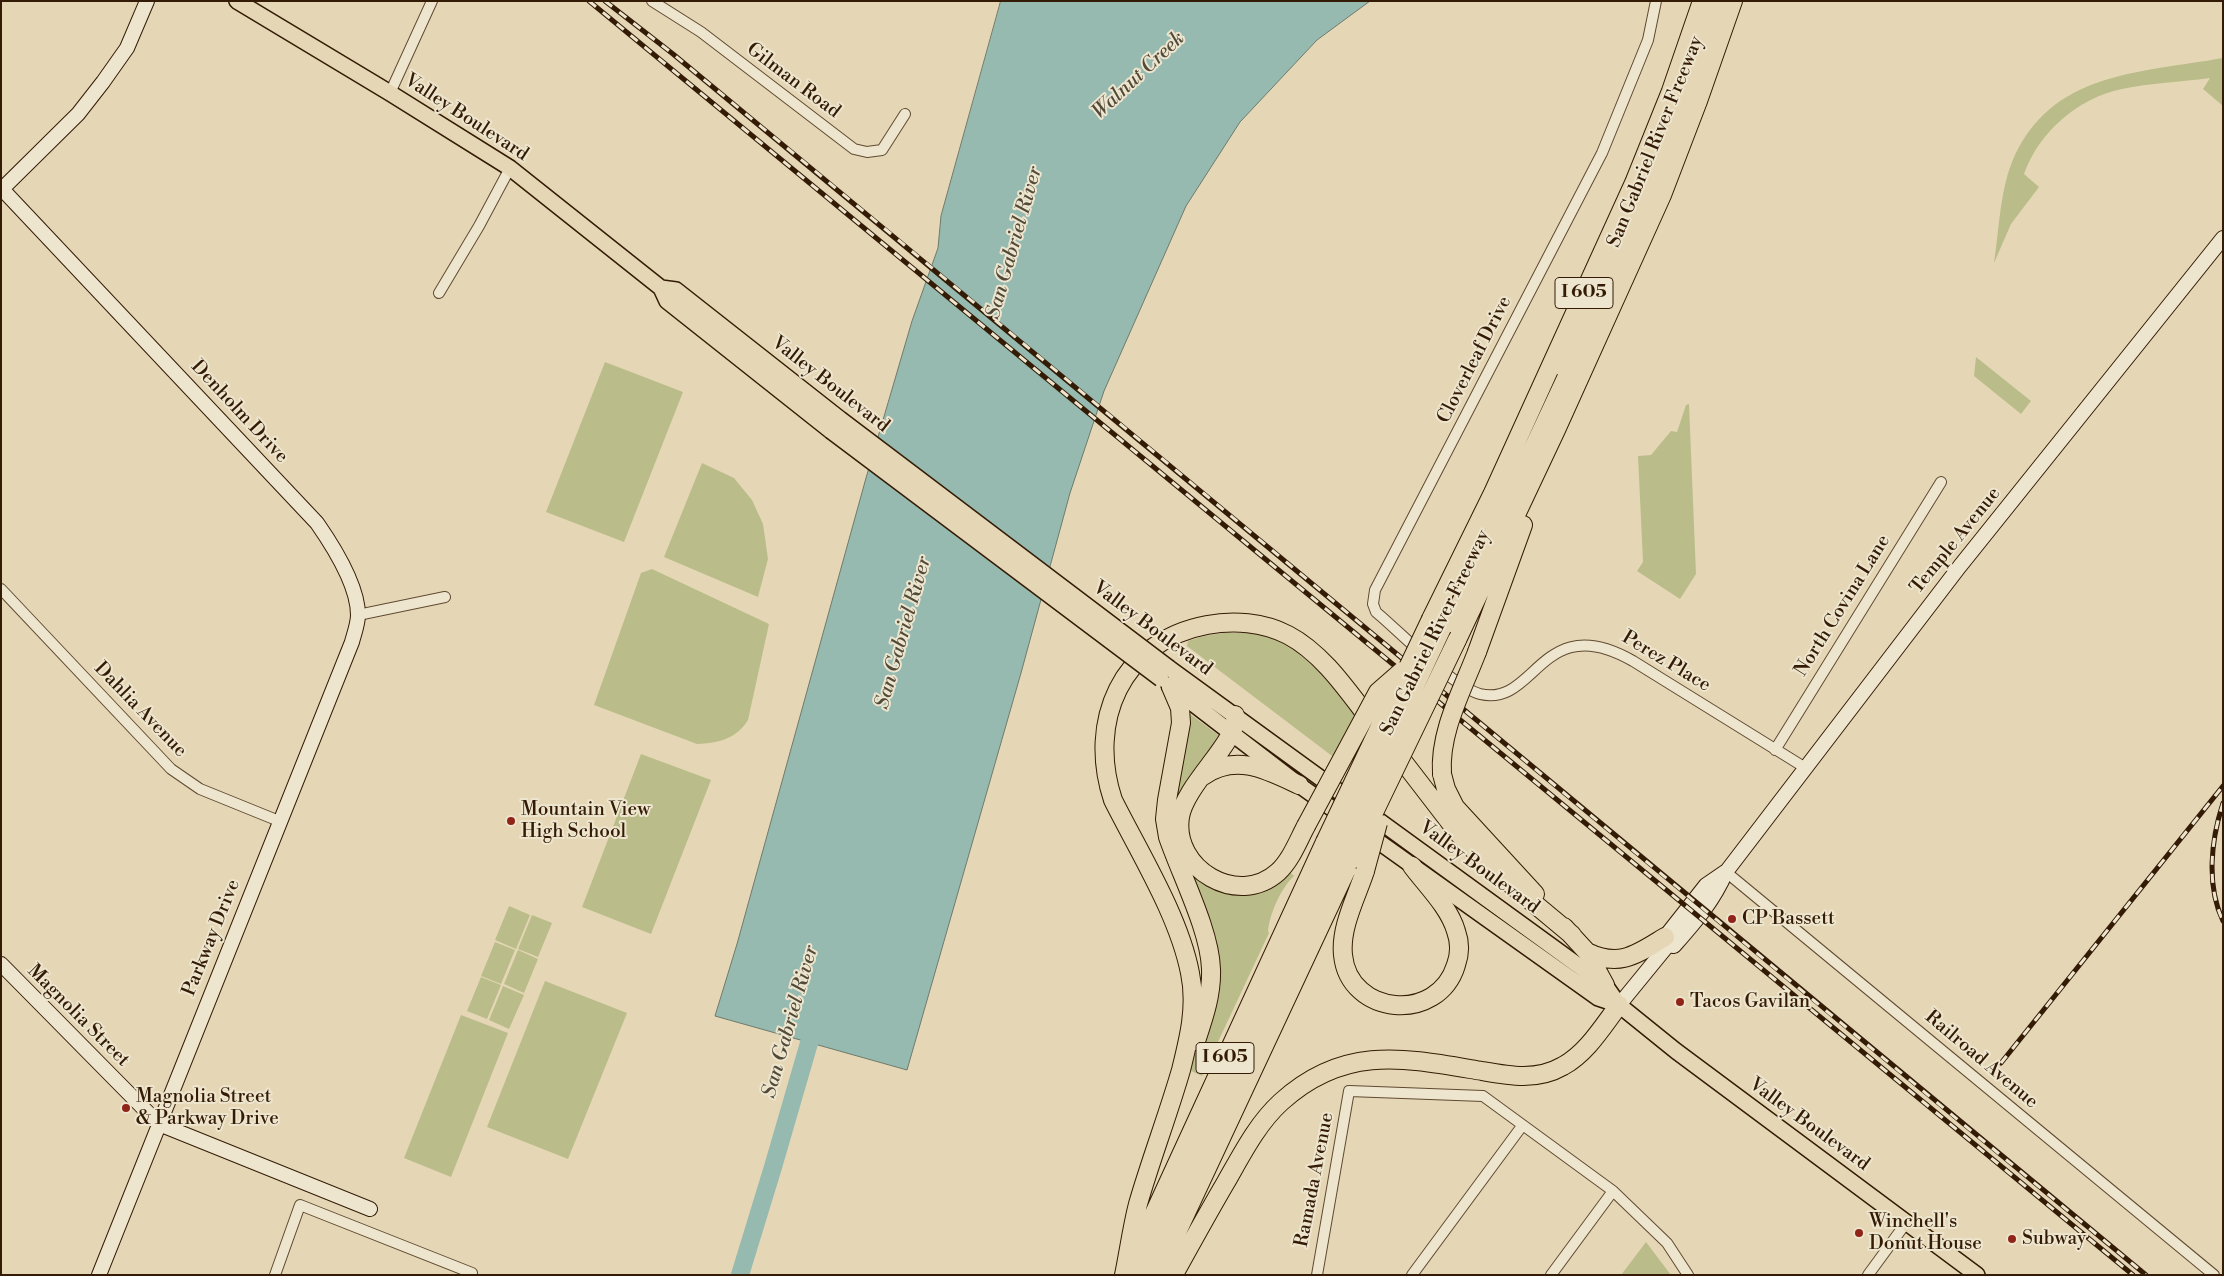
<!DOCTYPE html>
<html>
<head>
<meta charset="utf-8">
<style>
	body { margin:0 }
	#map { position:relative; width:2224px; height:1276px; overflow:hidden; background:#e5d7b5; font-family:"Libre Bodoni",serif }
	canvas { display:block }
	.frame { position:absolute; inset:0; border:2px solid #331b05; pointer-events:none }
</style>
</head>
<body>
<div id="map">
<canvas width="2224" height="1276"></canvas>
<div class="frame"></div>
</div>
<script>
const ctx = document.querySelector('canvas').getContext('2d');
ctx.lineJoin = 'round';
function fillPath(path, color) {
  ctx.fillStyle = color;
  ctx.fill(path, 'evenodd');
}
function trace(path, color, width, dash) {
  ctx.strokeStyle = color;
  ctx.lineWidth = width;
  ctx.lineCap = dash ? 'butt' : 'round';
  ctx.setLineDash(dash || []);
  ctx.stroke(path);
}
function drawText(font, color, halo, rows, align = 'center') {
  ctx.font = font + ' "Libre Bodoni",serif';
  ctx.lineWidth = 4;
  ctx.setLineDash([]);
  ctx.textBaseline = 'middle';
  ctx.strokeStyle = halo;
  ctx.fillStyle = color;
  for (const [text, x, y, turn = 0] of rows) {
    ctx.save();
    ctx.translate(x, y);
    ctx.rotate((+turn || 0) * Math.PI / 180);
    ctx.textAlign = isNaN(turn) ? turn : align;
    if (halo) ctx.strokeText(text, 0, 0);
    ctx.fillText(text, 0, 0);
    ctx.restore();
  }
}
const green = new Path2D(`
	M 2223,58 L 2223,106 L 2203,89 L 2210,78 C 2181,82 2150,83 2122,89 C 2078,98 2039,132 2024,174 L 2039,187 L 2011,224 L 1994,263 C 1999,230 2000,192 2012,162 C 2050,71 2140,73 2223,58 Z
	M 1976,357 L 2031,401 L 2021,414 L 1974,376 Z
	M 605,362 L 683,392 L 624,542 L 546,512 Z
	M 1689,404 L 1696,574 L 1680,599 L 1637,571 L 1643,562 L 1638,456 L 1651,455 L 1671,431 L 1677,432 L 1686,405 Z
	M 702,463 L 734,478 L 752,500 L 763,524 L 768,559 L 758,597 L 664,557 Z
	M 652,569 L 769,624 L 748,720 C 736,739 719,743 697,744 L 594,705 L 641,573 Z
	M 1223,633 L 1265,633 L 1306,653 L 1360,719 L 1336,759 L 1187,646 L 1188,641 L 1204,636 Z
	M 1186,711 L 1221,737 L 1175,817 L 1208,882 L 1290,872 L 1294,876 C 1281,888 1270,913 1268,931 L 1269,933 L 1202,1076 L 1189,1070 L 1218,1000 L 1215,996 L 1171,819 Z
	M 641,754 L 711,780 L 651,934 L 582,907 Z
	M 509,906 L 530,915 L 516,949 L 495,940 Z
	M 532,915 L 552,923 L 538,957 L 518,949 Z
	M 495,942 L 515,950 L 501,984 L 481,976 Z
	M 518,950 L 538,959 L 524,993 L 504,984 Z
	M 481,977 L 501,985 L 487,1019 L 467,1011 Z
	M 545,981 L 627,1013 L 568,1159 L 487,1127 Z
	M 503,986 L 524,995 L 509,1029 L 489,1020 Z
	M 461,1015 L 508,1033 L 451,1177 L 404,1158 Z
	M 1646,1242 L 1671,1275 L 1621,1275 Z`);
const water = new Path2D(`
	M 1001,1 L 1370,1 L 1317,40 L 1240,122 L 1186,206 L 1104,391 L 1070,493 L 1021,673 L 907,1070 L 715,1016 L 737,944 L 866,478 L 912,321 L 938,248 L 941,216 Z`);
const river = new Path2D(`
	M 740,1275 L 773,1167 L 816,1019`);
const street = new Path2D(`
	M 652,1 L 701,32 L 854,149 L 867,152 L 882,150 L 905,114
	M 1656,1 L 1648,40 L 1602,153 L 1375,590 L 1373,604 L 1376,612 C 1400,632 1452,686 1480,694 C 1536,708 1541,608 1633,661 L 1804,767
	M 390,93 L 432,1
	M 439,293 L 479,226 L 510,168
	M 1,589 L 171,769 L 200,789 L 279,821
	M 358,615 L 445,597
	M 1775,750 L 1941,482
	M 1726,872 L 2214,1275
	M 275,1275 L 300,1205 L 472,1273 L 471,1275
	M 1317,1275 L 1349,1091 L 1483,1096 L 1613,1191 L 1667,1243 L 1688,1275
	M 1412,1275 L 1522,1126
	M 1551,1275 L 1613,1191
	M 1868,1275 L 1906,1223`);
const secondary = new Path2D(`
	M 2,189 L 317,523 C 333,546 358,586 358,615 C 358,624 354,634 352,642 L 99,1275
	M 1,190 L 78,114 L 103,82 L 127,48 L 147,1
	M 1668,945 L 1665,937 L 1706,885 L 1725,872
	M 1,964 L 159,1124 L 370,1209
	M 1619,1005 L 1668,945 L 1674,946 C 1695,922 1713,902 1726,872 L 1960,566 L 2223,238`);
const primary = new Path2D(`
	M 237,1 L 390,93 L 510,168 L 661,288 L 667,301 L 831,431
	M 661,288 L 676,290 L 840,419
	M 1169,668 L 1605,985 L 1619,1005 L 1676,1051 L 1977,1275
	M 1169,685 L 1299,785 L 1598,998 L 1619,1005`);
const highway = new Path2D(`
	M 1564,368 L 1627,234 L 1667,137 L 1716,1
	M 1431,619 L 1493,493 L 1634,183 L 1671,91 L 1702,1
	M 1447,632 L 1575,359
	M 1457,640 L 1556,430 L 1662,195 L 1698,101 L 1733,1
	M 1477,652 L 1523,525
	M 1171,687 L 1180,708 L 1181,723 L 1167,800 L 1165,819 L 1168,837 C 1181,875 1210,931 1211,969 C 1212,994 1204,1017 1196,1041
	M 1235,715 C 1240,740 1185,784 1180,817 C 1172,869 1238,908 1278,872 C 1291,860 1298,841 1306,826
	M 1392,747 L 1459,834 L 1488,865 L 1572,935
	M 1442,774 L 1446,789 L 1455,807 L 1535,894
	M 1203,776 C 1236,753 1267,770 1299,785
	M 1365,871 C 1357,896 1340,927 1343,955 C 1349,1016 1438,1024 1456,965 C 1460,954 1460,942 1456,931 C 1449,907 1427,886 1412,866
	M 1564,927 L 1587,952 L 1605,985
	M 1587,952 C 1620,968 1637,954 1665,937
	M 1135,1255 L 1325,842
	M 1124,1275 C 1129,1251 1132,1227 1138,1204 C 1151,1159 1168,1115 1181,1070 C 1189,1038 1197,1006 1190,973 C 1179,916 1139,852 1113,800 C 1087,722 1121,641 1207,625 C 1233,620 1263,622 1288,635 C 1324,654 1349,693 1374,725
	M 1139,1275 L 1338,850
	M 1157,1275 L 1351,860
	M 1171,1275 L 1177,1269 C 1193,1240 1209,1211 1226,1182 C 1242,1154 1257,1124 1281,1102 C 1345,1044 1405,1058 1482,1071 C 1510,1076 1537,1081 1563,1066 C 1587,1053 1603,1026 1619,1005`);
const rail = new Path2D(`
	M 589,1 L 2133,1275
	M 605,1 L 673,54 C 1165,459 1653,869 2146,1275
	M 2223,803 C 2211,840 2206,885 2223,921
	M 2001,1063 L 2223,786`);
const primaryBridge = new Path2D(`
	M 840,419 L 1169,668
	M 831,431 L 1161,679`);
const highwayBridge = new Path2D(`
	M 1442,774 C 1439,732 1462,691 1477,652
	M 1306,826 L 1378,692 L 1402,671
	M 1325,842 L 1431,619
	M 1338,850 L 1442,628
	M 1351,860 L 1457,640
	M 1365,871 L 1378,823`);
const markers = [
	[511,821,5,"#8f2418"],
	[1732,919,5,"#8f2418"],
	[1680,1002,5,"#8f2418"],
	[126,1108,5,"#8f2418"],
	[1859,1233,5,"#8f2418"],
	[2012,1239,5,"#8f2418"]
];
const shields = [
	[1584,293,58],
	[1225,1058,58]
];
const shieldNames = [
	["I 605",1584,293],
	["I 605",1225,1058]
];
const streetNames = [
	["Gilman Road",793,81,37],
	["Valley Boulevard",466,118,33],
	["San Gabriel River Freeway",1656,142,-68],
	["Cloverleaf Drive",1475,360,-63],
	["Valley Boulevard",830,385,38],
	["Denholm Drive",239,412,47],
	["Temple Avenue",1956,541,-51],
	["North Covina Lane",1843,606,-58],
	["Valley Boulevard",1152,629,37],
	["San Gabriel River Freeway",1436,633,-64],
	["Perez Place",1666,662,31],
	["Dahlia Avenue",140,710,46],
	["Valley Boulevard",1479,868,36],
	["Parkway Drive",212,938,-68],
	["Magnolia Street",78,1016,45],
	["Railroad Avenue",1981,1060,40],
	["Valley Boulevard",1809,1125,36],
	["Ramada Avenue",1315,1180,-79]
];
const poiNames = [
	["Mountain View",521,810],
	["High School",521,832],
	["CP Bassett",1742,919],
	["Tacos Gavilan",1690,1002],
	["Magnolia Street",136,1097],
	["& Parkway Drive",136,1119],
	["Winchell's",1869,1222],
	["Donut House",1869,1244],
	["Subway",2022,1239]
];
const waterNames = [
	["Walnut Creek",1139,76,-43],
	["San Gabriel River",1015,243,-74],
	["San Gabriel River",904,633,-74],
	["San Gabriel River",791,1022,-74]
];
fillPath(green, '#babd8a');
fillPath(water, '#96b9b0');
trace(water, '#6e7a6c', 1);
trace(river, '#96b9b0', 18);
trace(street, '#604a31', 12);
trace(secondary, '#331b05', 16);
trace(primary, '#331b05', 18);
trace(highway, '#331b05', 20);
trace(street, '#eee5cf', 10);
trace(secondary, '#eee5cf', 14);
trace(primary, '#e5d7b5', 15);
trace(highway, '#e5d7b5', 18);
trace(rail, '#331b05', 5);
trace(rail, '#eee5cf', 3, [9]);
trace(primaryBridge, '#331b05', 18, []);
trace(highwayBridge, '#331b05', 20, []);
trace(primaryBridge, '#e5d7b5', 15);
trace(highwayBridge, '#e5d7b5', 18);
for (const [x, y, r, color] of markers) {
  const dot = new Path2D();
  dot.arc(x, y, r, 0, 2 * Math.PI);
  ctx.fillStyle = color;
  ctx.fill(dot);
  trace(dot, '#eee5cf', 2);
}
for (const [x, y, w] of shields) {
  const box = new Path2D();
  box.roundRect(x - w / 2, y - 15.5, w, 31, 4);
  ctx.fillStyle = '#eee5cf';
  ctx.fill(box);
  trace(box, '#331b05', 1);
}
drawText('bold 18px', '#331b05', null, shieldNames);
drawText('19px', '#331b05', '#eee5cf', streetNames);
drawText('19px', '#331b05', '#eee5cf', poiNames, 'left');
drawText('italic 20px', '#514a38', '#eee5cf', waterNames);
</script>
</body>
</html>
